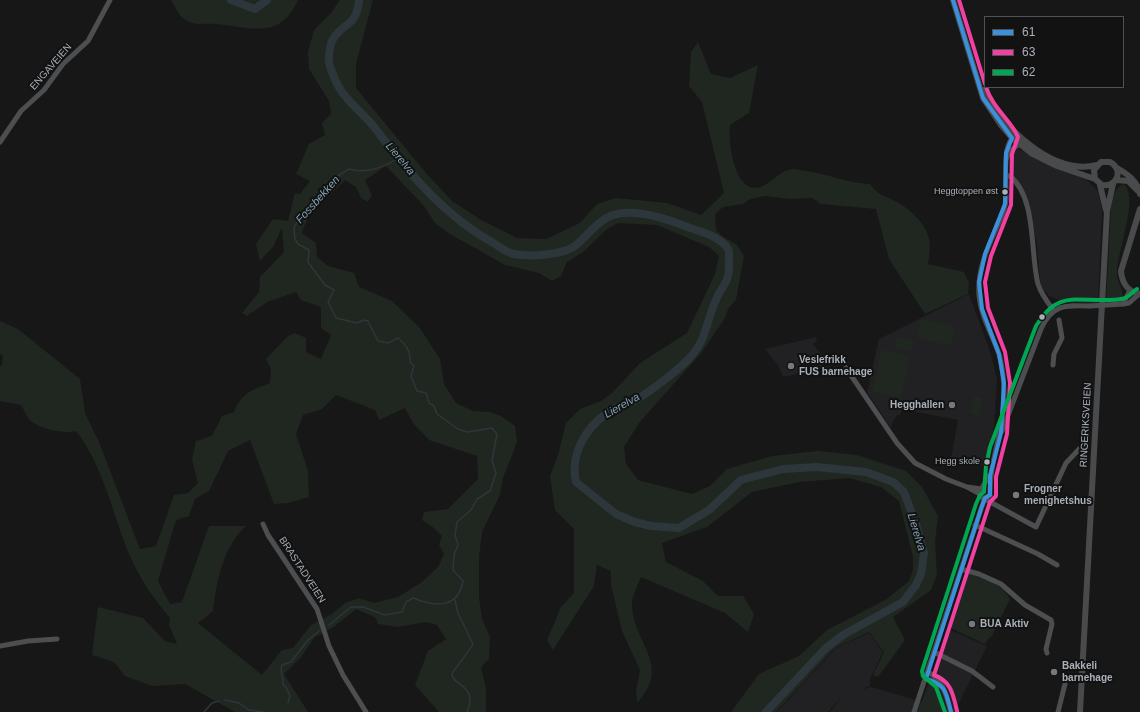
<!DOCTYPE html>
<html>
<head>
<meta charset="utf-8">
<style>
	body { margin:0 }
	#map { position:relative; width:1140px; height:712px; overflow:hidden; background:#171718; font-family:Arial,sans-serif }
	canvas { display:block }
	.legend { position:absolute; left:984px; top:16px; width:140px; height:72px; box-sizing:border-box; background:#121213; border:1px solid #4e5155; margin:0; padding:5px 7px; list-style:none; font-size:12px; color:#a9b0b8 }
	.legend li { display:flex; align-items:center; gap:8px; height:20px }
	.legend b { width:20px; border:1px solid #4e5155 }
</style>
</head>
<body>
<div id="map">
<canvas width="1140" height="712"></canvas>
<ul class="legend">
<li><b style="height:5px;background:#3a90db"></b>61</li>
<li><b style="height:5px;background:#f240a1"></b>63</li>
<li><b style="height:5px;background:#00a651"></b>62</li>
</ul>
</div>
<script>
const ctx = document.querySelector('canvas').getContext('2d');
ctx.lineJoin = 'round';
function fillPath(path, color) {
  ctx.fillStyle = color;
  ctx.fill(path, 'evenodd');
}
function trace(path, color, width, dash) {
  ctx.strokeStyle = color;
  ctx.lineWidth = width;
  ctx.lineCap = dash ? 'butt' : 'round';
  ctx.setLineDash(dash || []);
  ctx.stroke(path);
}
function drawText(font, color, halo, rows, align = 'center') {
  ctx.font = font + ' Arial,sans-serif';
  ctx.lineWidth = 4;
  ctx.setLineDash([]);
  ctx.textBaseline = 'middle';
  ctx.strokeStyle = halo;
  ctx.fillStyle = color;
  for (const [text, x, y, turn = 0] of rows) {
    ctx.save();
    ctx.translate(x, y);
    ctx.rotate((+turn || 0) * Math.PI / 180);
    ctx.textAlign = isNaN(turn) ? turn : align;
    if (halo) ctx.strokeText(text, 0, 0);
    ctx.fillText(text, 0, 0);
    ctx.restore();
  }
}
const built = new Path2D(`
	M 1018,149 L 1087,180 L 1098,191 L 1102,210 L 1098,304 L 1064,302 L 1049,296 L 1043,289 L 1040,282 L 1037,244 L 1028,205 L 1020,183 L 1010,170 L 1008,162 L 1011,155 Z
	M 969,294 L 991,354 L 997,379 L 994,427 L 986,466 L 951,459 L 958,420 L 902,409 L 900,415 L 897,415 L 895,419 L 894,419 L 891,428 L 867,392 L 879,339 Z
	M 816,337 L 817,341 L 813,344 L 824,358 L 821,360 L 827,368 L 783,377 L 779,367 L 765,349 Z
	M 948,629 L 987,646 L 958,705 L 960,712 L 830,712 L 841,698 L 828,712 L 777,712 L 836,648 L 869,633 L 883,652 L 870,679 L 870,686 L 860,690 L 871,687 L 913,699 L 921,703 Z`);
const green = new Path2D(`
	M 171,0 L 298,0 C 280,41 250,27 215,24 C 203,23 194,27 183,18 C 178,14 174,5 171,0 Z
	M 340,0 L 373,0 L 356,64 L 356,88 L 426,173 L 452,201 L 483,221 L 517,238 L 546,239 L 580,223 L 597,204 L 616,198 L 667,203 L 701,215 L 724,193 L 702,102 L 689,86 L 691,52 L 698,42 L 711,74 L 730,78 L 758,65 L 749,113 L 730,125 C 728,142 734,195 760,187 C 770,184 781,170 792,169 C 797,169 802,171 807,171 C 828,174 848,183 870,184 C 880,197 882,194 895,201 C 909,208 926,223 929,239 C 931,246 929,256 928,264 L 964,272 L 969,283 L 968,294 L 925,314 L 889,259 L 876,209 L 821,204 L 812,198 L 789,199 L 765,196 L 750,199 L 743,204 L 723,207 L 715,214 L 716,230 L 722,236 L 737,245 L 744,256 L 736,300 L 728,309 L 725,318 L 702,352 L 639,423 L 624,447 L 626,464 L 638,480 L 692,494 L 710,486 L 727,469 L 772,456 L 818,451 L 857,455 L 906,471 L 922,487 L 938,516 L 935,542 L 937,575 L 931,590 L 893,617 L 905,640 L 878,677 L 873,675 L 884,652 L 869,632 L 835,648 L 776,712 L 731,712 L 759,674 L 799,656 L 827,630 L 887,599 L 909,581 L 913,570 L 913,557 L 899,501 L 881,487 L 849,478 L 800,482 L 752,492 L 707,527 L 662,543 L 666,562 L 703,581 L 718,596 L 743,596 L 754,614 L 748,632 L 725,613 L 641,577 C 638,585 632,596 632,604 C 633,645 673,664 637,703 L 636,692 L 640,670 L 622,631 L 611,585 L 611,571 L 597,565 L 594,586 L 553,650 L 547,640 L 561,607 L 574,593 L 574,529 L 555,510 L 550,476 L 558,455 L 566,423 L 580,409 L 601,401 L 612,393 L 640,363 L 687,333 L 715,274 L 719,256 L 709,247 L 657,225 L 618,223 L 607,229 L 583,252 L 567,262 L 561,276 L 552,281 L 539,273 L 505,265 L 448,233 L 435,223 L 423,205 L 386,166 L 365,180 L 372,195 L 368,202 L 361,198 L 356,187 L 345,180 C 328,199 309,208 302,233 L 316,243 L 317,257 L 328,266 L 354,273 L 359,287 L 392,301 L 420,328 L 440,359 L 444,384 L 456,403 L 473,411 L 490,412 L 501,416 L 515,426 L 517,442 L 503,478 L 500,495 L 482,532 L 479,557 L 479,597 L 482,619 L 490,637 L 489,659 L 481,667 L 486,688 L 486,712 L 438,712 L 438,711 L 415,685 L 428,651 L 446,639 L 437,625 L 426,622 L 398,627 L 378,624 L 376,618 L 356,609 L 334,627 L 315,637 L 301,657 L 284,674 L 308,712 L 235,712 L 185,684 L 152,686 L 125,676 L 114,662 L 92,655 L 98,607 L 143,618 L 165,641 L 177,644 L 169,625 L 170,618 C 153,598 140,579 129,554 C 112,513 104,467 76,431 C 66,435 36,428 29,419 C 26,415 24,410 21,405 L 0,401 L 0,366 L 2,365 L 3,356 L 0,354 L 0,321 L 18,329 L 80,379 L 85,413 L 99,442 L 140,549 L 156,546 L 174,495 L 188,493 L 198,483 L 192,459 L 196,441 L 212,436 L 222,416 L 234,412 C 242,392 252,390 270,383 L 271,369 L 266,359 L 288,336 L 295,333 L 306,338 L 306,352 L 321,359 L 331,335 L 321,328 L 321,307 L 301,300 L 296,292 L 267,302 L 247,316 L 242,313 L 259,292 L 260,277 L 284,252 L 282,228 L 273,247 L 260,261 L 256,244 L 273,219 L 288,221 L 295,193 L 300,194 L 310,181 L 296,174 L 309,144 L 325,135 L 322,123 L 331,114 L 329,101 L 309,69 L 308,52 L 314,30 L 331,13 ZM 336,395 L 375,410 L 379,420 L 405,408 L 413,423 L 429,440 L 477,456 L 478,479 L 448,509 L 424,512 L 422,520 L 434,528 L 442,536 L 439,545 L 444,554 L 438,567 L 422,582 L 398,597 L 374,603 L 359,598 L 345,603 L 332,614 L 311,625 L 293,648 L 282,650 L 262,675 L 198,623 L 213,611 C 217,580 223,547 246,526 L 209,526 L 182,602 L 170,604 L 158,581 L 176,520 L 189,516 L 195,499 L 209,491 L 228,451 L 250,440 L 274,504 L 288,503 L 309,497 L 308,471 L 296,434 L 303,415 L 322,409 Z
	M 1123,184 C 1140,193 1118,250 1117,272 C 1116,282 1124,289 1123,299 L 1119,303 L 1106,303 L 1111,206 C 1113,197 1115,188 1123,184 Z
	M 921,319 L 955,326 L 951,346 L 917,338 Z
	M 896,336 L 913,340 L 911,351 L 894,347 Z
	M 881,350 L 910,356 L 901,398 L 872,392 Z
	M 974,396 L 983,398 L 979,416 L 970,414 Z
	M 966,572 C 983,578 1002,583 1010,599 L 992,636 L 989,638 L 985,644 L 948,627 Z
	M 930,685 L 940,689 L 947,712 L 918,712 L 926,692 Z`);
const stream = new Path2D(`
	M 455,600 L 458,613 L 473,644 C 469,652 452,672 452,674 C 451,685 479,685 467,712
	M 329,625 L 351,607 L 363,607 L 385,615 L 402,612 L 406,602 L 413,598 C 435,607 458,609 463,581 L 453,570 L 454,555 L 458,545 L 455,535 L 457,522 L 471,510 L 477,499 L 490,491 L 496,473 L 492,461 L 497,434 L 492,428 L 467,432 L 458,429 L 437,414 L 434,406 L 429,403 L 426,393 L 417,391 L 411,376 L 414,366 L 410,362 C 411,352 406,344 398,338 L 388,343 L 378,341 L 368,321 L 364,320 L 357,323 L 336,318 L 328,302 L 334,290 L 325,285 L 308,262 L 309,250 L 298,244 L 295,239 L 294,228 L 299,218 L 308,211 L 321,196 L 326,194 L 336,177 L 349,169 C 367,174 383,168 398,158
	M 225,700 L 239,703 L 249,710 L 263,712
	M 288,703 L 290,696 L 286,687 L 283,685 C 284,677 279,672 282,665 L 291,662 L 307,641 L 319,631
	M 204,712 L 212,703 L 219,701`);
const river = new Path2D(`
	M 231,0 L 255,9 L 267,0
	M 359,0 C 357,26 344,22 333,39 C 330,44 329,55 329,61 C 329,66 332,72 334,77 C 343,101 364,112 378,132 C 410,175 447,218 495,244 C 501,248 508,253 514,254 C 529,257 563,255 575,246 C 586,237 595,224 608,217 C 630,206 668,219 690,228 C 702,232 721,237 728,249 C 730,253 729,257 729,262 C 730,284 722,284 715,302 C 707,320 706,339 693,354 C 684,366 647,394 634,401 C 629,404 623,405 618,407 C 590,420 569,451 576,482 L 616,514 L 635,522 L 651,526 L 679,528 L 709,510 L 741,480 L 783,469 L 817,467 L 866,472 L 893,482 L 904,492 L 916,524 L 924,553 L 921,574 L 916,585 L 903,602 L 843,635 L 826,648 L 766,712`);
const minor = new Path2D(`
	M 0,142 L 21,111 L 44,90 L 63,64 L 88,41 L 110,0
	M 1006,160 L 1009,152 L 1019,144 L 1019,140
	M 1007,176 L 1010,176 C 1037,198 1030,254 1038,284 C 1041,294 1048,303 1054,311
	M 1123,304 L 1129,303 L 1139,294
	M 1123,304 L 1130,290
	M 1053,365 L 1054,354 L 1062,338 L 1059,320
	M 846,368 L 897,443 L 915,463 L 946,479 L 967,487 L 982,489
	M 1002,431 L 1041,329 C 1052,304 1066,305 1090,306
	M 967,487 L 980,494
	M 980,491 L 989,476
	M 981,497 L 1036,527 L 1066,463 L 1084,444 L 1085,434
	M 263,524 L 268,535 L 317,609 L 329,646 L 343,675 L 366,712
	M 975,525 L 1038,554 L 1057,565
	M 961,569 L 979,574 L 1001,584 L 1025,605 L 1051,620 L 1052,624 L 1046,649 L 1047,653
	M 0,646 L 28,641 L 57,639
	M 934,652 L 972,671 L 993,687
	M 928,672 C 944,681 946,695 951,712
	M 926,679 L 941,684
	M 914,712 L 982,506 L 985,498 L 990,495 C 989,462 1004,430 1004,396 C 1004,382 1003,368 999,354 C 992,334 981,317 979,296 C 977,272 986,251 996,229 C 1000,220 1005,211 1006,200 C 1007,187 1001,141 1015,137
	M 1058,712 L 1065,684`);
const major = new Path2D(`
	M 953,0 L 983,98 L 1001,125 L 1012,138 L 1031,153 L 1057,166 L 1095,179 L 1102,185 C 1117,188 1124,169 1110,162 L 1101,162 L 1094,170 L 1095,179
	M 984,90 C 1003,127 1051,176 1097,165
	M 1117,168 C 1129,175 1137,181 1140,194
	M 1116,180 L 1128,181 L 1138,191
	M 1100,185 L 1106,210
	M 1140,209 L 1121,271 C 1122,283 1128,292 1140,294
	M 1080,712 L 1107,211 L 1113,184`);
const minorBridge = new Path2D(`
	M 1090,306 L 1123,304`);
const bus1 = new Path2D(`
	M 951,712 C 946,693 947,685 926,679 L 982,506 L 985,498 L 990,495 L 990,476 L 1001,433 L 1004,383 L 999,354 L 982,309 L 979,282 L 985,254 L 1005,204 L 1006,153 L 1012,138 L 983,98 L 953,0`);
const bus2 = new Path2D(`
	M 959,0 L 985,84
	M 957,711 C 953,694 951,681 934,675 L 988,508 L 990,502 L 996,496 L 996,477 L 1007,434 L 1010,383 L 1005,352 L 988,308 L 985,282 L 991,256 L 1011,205 L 1012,154 L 1018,137 C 1011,120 993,109 986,87`);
const bus3 = new Path2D(`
	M 945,712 L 936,687 L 923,676 L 922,671 L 976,504 L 980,495 L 984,492 L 986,466 L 990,447 L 1036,326 C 1057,291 1074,301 1109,300 C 1115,300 1122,300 1127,297 C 1131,295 1133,291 1137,289`);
const markers = [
	[1005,192,3.5,"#a9b0b8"],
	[1042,317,3.5,"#a9b0b8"],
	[791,366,4,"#767a80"],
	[952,405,4,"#767a80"],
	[987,462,3.5,"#a9b0b8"],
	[1016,495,4,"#767a80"],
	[972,624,4,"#767a80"],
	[1054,672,4,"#767a80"]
];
const busNames = [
	["Heggtoppen øst",998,192],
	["Hegg skole",980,462]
];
const streetNames = [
	["ENGAVEIEN",51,67,-49],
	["RINGERIKSVEIEN",1086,425,-87],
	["BRASTADVEIEN",302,570,57]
];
const poiNames = [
	["Veslefrikk",799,360],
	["FUS barnehage",799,372],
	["Hegghallen",944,405,"right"],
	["Frogner",1024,489],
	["menighetshus",1024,501],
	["BUA Aktiv",980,624],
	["Bakkeli",1062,666],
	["barnehage",1062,678]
];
const waterNames = [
	["Lierelva",400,159,50],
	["Fossbekken",318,200,-48],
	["Lierelva",622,406,-30],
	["Lierelva",916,532,73]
];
fillPath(built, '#212123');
fillPath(green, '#202620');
trace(stream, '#2d373b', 1.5);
trace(river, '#2d373b', 8);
trace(minor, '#4c4e50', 5);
trace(major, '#494a4c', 6);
trace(minorBridge, '#4c4e50', 5);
trace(bus1, '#3a90db', 4);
trace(bus2, '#f240a1', 4);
trace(bus3, '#00a651', 4);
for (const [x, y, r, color] of markers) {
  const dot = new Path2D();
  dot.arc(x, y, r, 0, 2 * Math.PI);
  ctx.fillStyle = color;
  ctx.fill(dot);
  trace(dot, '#121213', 1.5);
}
drawText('9px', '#a9b0b8', '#121213', busNames, 'right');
drawText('10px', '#a9b0b8', '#121213', streetNames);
drawText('bold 10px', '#a9b0b8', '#121213', poiNames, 'left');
drawText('italic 11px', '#82a4b1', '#121213', waterNames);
</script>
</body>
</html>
